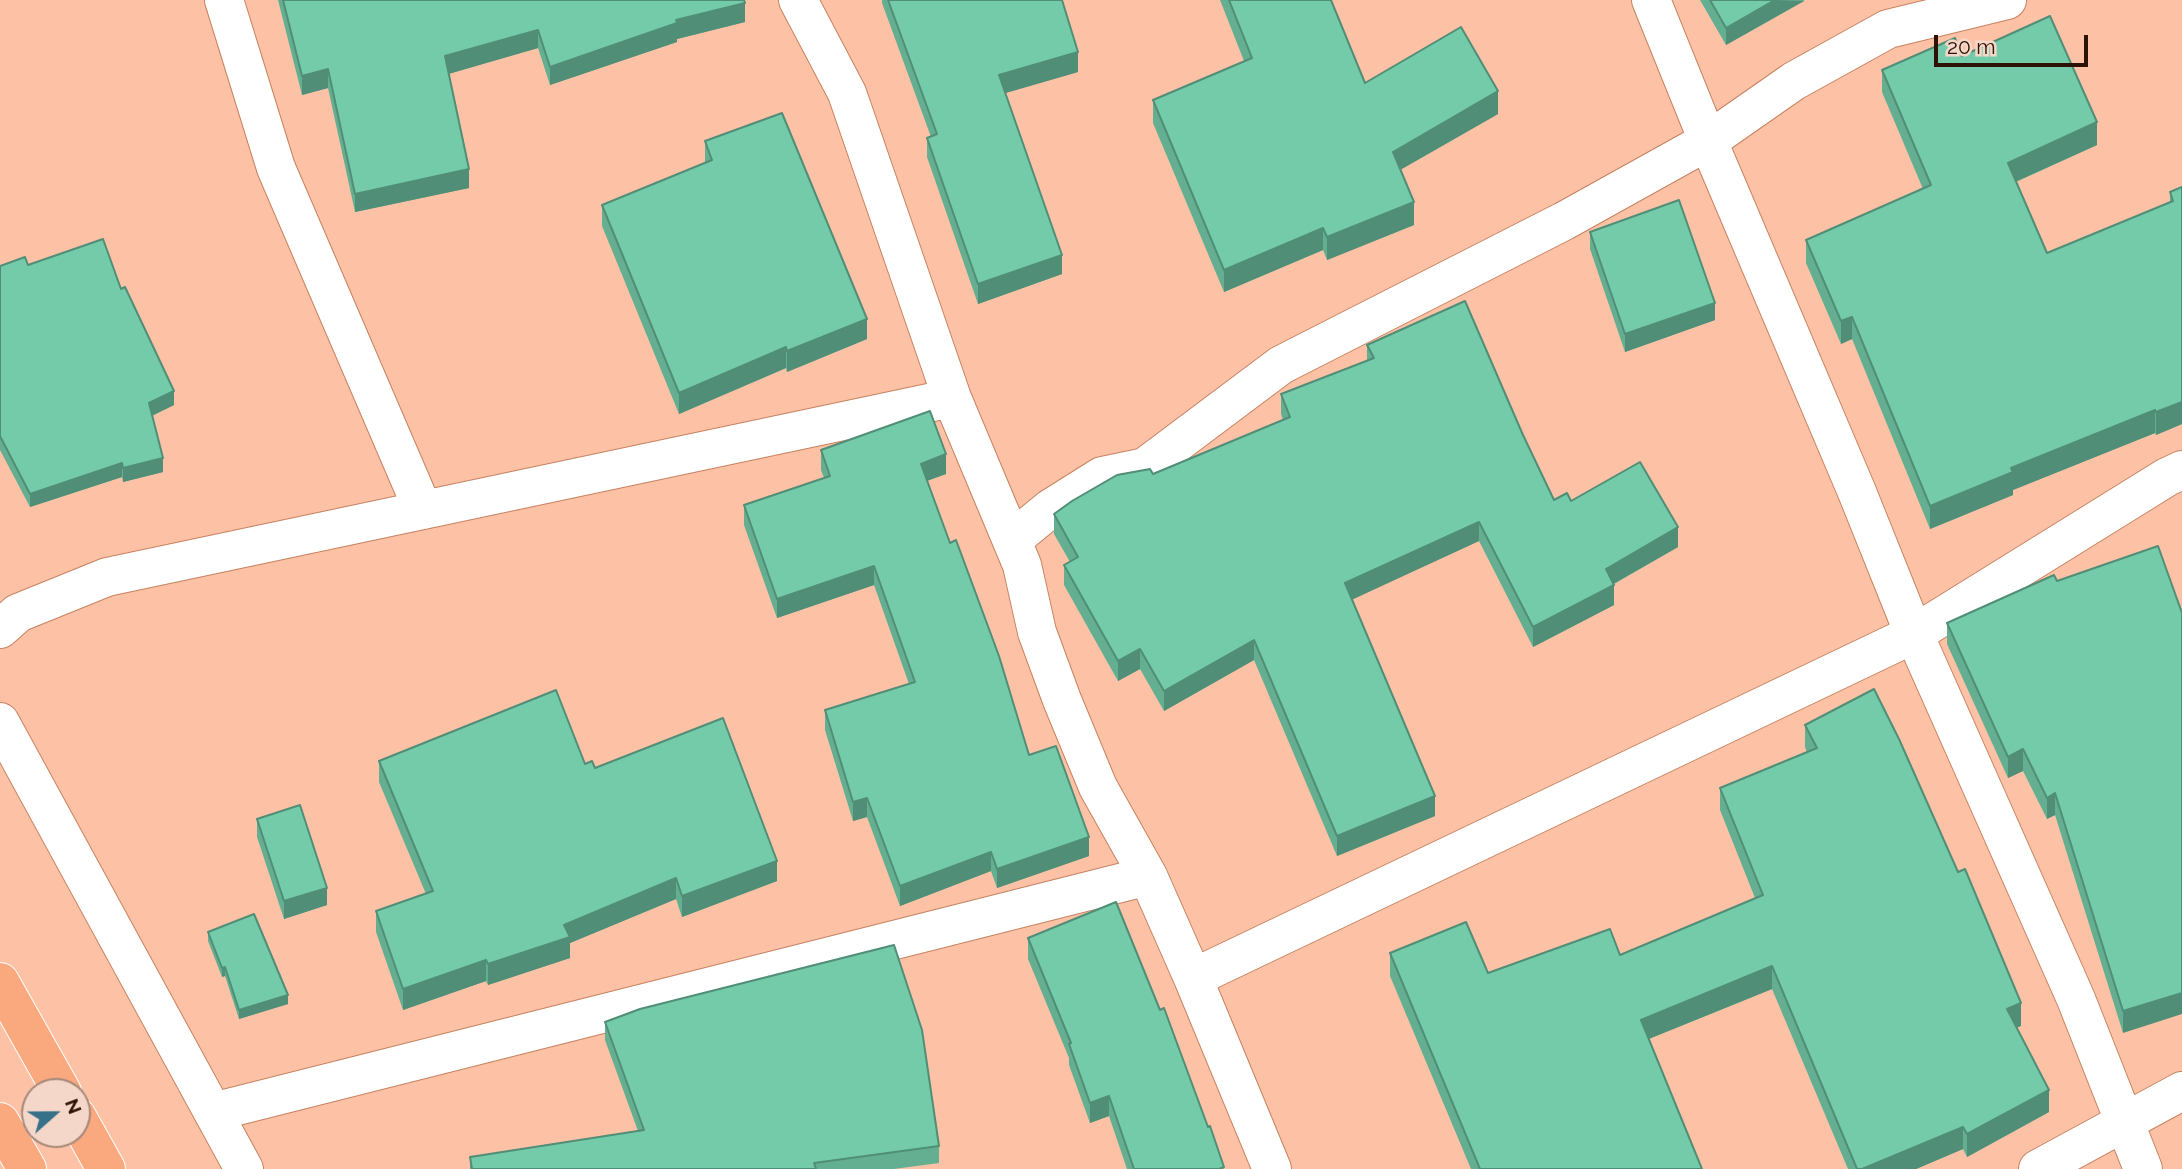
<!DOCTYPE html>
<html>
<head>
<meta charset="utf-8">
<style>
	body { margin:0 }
	#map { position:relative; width:2182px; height:1169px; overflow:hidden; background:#fdc2a5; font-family:Raleway,sans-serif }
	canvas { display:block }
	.north { position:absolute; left:21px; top:1078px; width:70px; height:70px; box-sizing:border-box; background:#f5d7c9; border:2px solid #a5887a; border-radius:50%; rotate:69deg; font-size:19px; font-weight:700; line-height:28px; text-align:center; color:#2c1204 }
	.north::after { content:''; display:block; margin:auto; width:24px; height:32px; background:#367189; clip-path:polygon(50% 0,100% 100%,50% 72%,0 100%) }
	.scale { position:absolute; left:1934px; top:35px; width:154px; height:32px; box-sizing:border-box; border:4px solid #2c1204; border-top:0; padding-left:9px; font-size:21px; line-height:24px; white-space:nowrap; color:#2c1204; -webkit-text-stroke:5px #f5d7c9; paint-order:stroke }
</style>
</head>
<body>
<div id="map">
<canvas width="2182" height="1169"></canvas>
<div class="north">N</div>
<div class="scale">20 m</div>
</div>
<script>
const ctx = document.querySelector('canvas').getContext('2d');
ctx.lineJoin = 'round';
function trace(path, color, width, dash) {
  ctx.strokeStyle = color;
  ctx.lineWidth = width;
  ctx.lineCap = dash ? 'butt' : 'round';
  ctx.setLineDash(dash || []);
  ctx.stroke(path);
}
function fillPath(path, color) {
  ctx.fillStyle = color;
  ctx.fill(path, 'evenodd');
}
const minor = new Path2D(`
	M 224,0 L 276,168 L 423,510
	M 798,0 L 847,93 L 952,398 L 1022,565 L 1037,632 L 1062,700 L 1098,787 L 1148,876 L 1193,978 L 1272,1169
	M 1651,0 L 1708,141 L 1857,492 L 1914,634 L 2076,999 L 2143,1169
	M 1012,540 L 1051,508 L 1102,476 L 1145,467 L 1281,365 L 1564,221 L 1708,141 L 1794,81 L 1888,29 L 2007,0
	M 0,629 L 18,613 L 107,577 L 952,398
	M 0,722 L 244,1169
	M 1193,978 L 1914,634 L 2167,477 L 2182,470
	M 213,1112 L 1148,876
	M 2038,1169 L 2182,1091`);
const trunk = new Path2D(`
	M 0,982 L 62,1092
	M 77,1117 L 106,1169
	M 0,1122 L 27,1169`);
const wall = new Path2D(`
	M 278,0 L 744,0 L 745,22 L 677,39 L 677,42 L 550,85 L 538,48 L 448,74 L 469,188 L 355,212 L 328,88 L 302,95 Z
	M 882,0 L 1062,0 L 1078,72 L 1005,93 L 1062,274 L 978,304 L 927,157 L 927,138 L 931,137 L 882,3 Z
	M 1220,0 L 1331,0 L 1365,83 L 1498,114 L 1400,170 L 1414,225 L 1327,260 L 1323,250 L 1224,292 L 1153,123 L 1153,100 L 1244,61 Z
	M 1700,0 L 1804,0 L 1804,1 L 1726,45 Z
	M 1962,56 L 2097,145 L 2016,182 L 2047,253 L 2170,202 L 2170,192 L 2182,187 L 2182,424 L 2156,435 L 2155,433 L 2013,490 L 2013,495 L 1930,529 L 1852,339 L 1841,344 L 1806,263 L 1806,240 L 1923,189 L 1882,92 L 1882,70 Z
	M 705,141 L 867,339 L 787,372 L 786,368 L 679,414 L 602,226 L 602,205 L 705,163 Z
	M 1590,232 L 1715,320 L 1625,352 L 1590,249 Z
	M 28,265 L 121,289 L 174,405 L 152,416 L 163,472 L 123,482 L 122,477 L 30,507 L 0,450 L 0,266 Z
	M 1367,345 L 1523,435 L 1554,500 L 1571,501 L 1678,547 L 1614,584 L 1614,605 L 1533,647 L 1479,541 L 1352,599 L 1435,816 L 1337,856 L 1254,660 L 1164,711 L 1140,669 L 1118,681 L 1064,585 L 1064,565 L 1070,562 L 1054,534 L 1054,514 L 1283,420 L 1281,414 L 1281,394 L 1367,361 Z
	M 821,450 L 946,474 L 927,481 L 950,543 L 1029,755 L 1089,856 L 997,888 L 991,871 L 900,906 L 867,817 L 853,821 L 825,730 L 825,710 L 909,684 L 874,585 L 777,618 L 744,525 L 744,505 L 824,478 L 821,470 Z
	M 2057,581 L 2182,613 L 2123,1033 L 2055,815 L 2047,819 L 2023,771 L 2008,778 L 1947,644 L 1947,623 Z
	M 1805,725 L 2021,1026 L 2017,1027 L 2049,1112 L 1967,1157 L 1963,1149 L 1916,1169 L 1848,1169 L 1772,989 L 1649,1039 L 1702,1169 L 1471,1169 L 1390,976 L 1390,953 L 1488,973 L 1620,955 L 1755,898 L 1720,810 L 1720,788 L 1807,752 L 1805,747 Z
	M 379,761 L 585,764 L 595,768 L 777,881 L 682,917 L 676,899 L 570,943 L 570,958 L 488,985 L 486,981 L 403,1010 L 376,932 L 376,911 L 426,894 L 379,782 Z
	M 257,819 L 327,905 L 284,919 L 257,837 Z
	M 208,932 L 288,1004 L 239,1019 L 225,976 L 222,977 L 208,941 Z
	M 1028,938 L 1224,1169 L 1127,1169 L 1109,1116 L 1090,1123 L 1069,1065 L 1069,1058 L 1028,959 Z
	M 605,1022 L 939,1146 L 939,1163 L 894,1169 L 470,1169 L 470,1157 L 638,1131 L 605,1040 Z`);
const shadedWall = new Path2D(`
	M 1775,0 L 1804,1 L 1726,45 L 1726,28 Z
	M 745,3 L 745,22 L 677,39 L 677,42 L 550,85 L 550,67 L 676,20 Z
	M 538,30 L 538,48 L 445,75 L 445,56 Z
	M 1078,52 L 1078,72 L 999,95 L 999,75 Z
	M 328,69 L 328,88 L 302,95 L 302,76 Z
	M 1498,91 L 1498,114 L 1393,174 L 1393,152 Z
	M 2097,122 L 2097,145 L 2008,185 L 2008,163 Z
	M 469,169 L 469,188 L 355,212 L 355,194 Z
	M 1414,202 L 1414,225 L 1327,260 L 1327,237 Z
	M 1323,228 L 1323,250 L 1224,292 L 1224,270 Z
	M 1062,255 L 1062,274 L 978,304 L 978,284 Z
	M 1715,303 L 1715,320 L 1625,352 L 1625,334 Z
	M 1852,317 L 1852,339 L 1841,344 L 1841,321 Z
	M 867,319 L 867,339 L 787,372 L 787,351 Z
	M 786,347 L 786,368 L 679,414 L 679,393 Z
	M 174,391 L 174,405 L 149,417 L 149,403 Z
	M 2182,402 L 2182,424 L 2156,435 L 2156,412 Z
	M 2155,410 L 2155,433 L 2013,490 L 2013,495 L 1930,529 L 1930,506 L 2011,468 Z
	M 946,454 L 946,474 L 921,483 L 921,464 Z
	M 163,458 L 163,472 L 123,482 L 123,468 Z
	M 122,463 L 122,477 L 30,507 L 30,494 Z
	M 1479,522 L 1479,541 L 1345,603 L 1345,583 Z
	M 1678,527 L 1678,547 L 1606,588 L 1606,569 Z
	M 874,566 L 874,585 L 777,618 L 777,599 Z
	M 1614,585 L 1614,605 L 1533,647 L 1533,627 Z
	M 1254,640 L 1254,660 L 1164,711 L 1164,691 Z
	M 1140,649 L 1140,669 L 1118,681 L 1118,661 Z
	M 2023,749 L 2023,771 L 2008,778 L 2008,757 Z
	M 2055,793 L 2055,815 L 2047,819 L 2047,798 Z
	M 1435,796 L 1435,816 L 1337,856 L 1337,836 Z
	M 867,798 L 867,817 L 853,821 L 853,802 Z
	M 1089,837 L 1089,856 L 997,888 L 997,869 Z
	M 991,852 L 991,871 L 900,906 L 900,886 Z
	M 777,861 L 777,881 L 682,917 L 682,896 Z
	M 676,878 L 676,899 L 570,943 L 570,958 L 488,985 L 488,964 L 564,925 Z
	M 327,888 L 327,905 L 284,919 L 284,901 Z
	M 486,960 L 486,981 L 403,1010 L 403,989 Z
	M 1772,966 L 1772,989 L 1641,1042 L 1641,1020 Z
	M 225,967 L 225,976 L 222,977 L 222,968 Z
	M 2182,993 L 2182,1014 L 2123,1033 L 2123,1011 Z
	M 288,995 L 288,1004 L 239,1019 L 239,1010 Z
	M 2021,1003 L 2021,1026 L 2007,1031 L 2007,1009 Z
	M 2049,1090 L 2049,1112 L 1967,1157 L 1967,1134 Z
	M 1109,1096 L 1109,1116 L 1090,1123 L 1090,1103 Z
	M 1963,1127 L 1963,1149 L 1916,1169 L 1862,1169 Z`);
const building = new Path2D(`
	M 283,0 L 744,0 L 745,3 L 676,20 L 677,23 L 550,67 L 538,30 L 445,56 L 469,169 L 355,194 L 328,69 L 302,76 Z
	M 888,0 L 1062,0 L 1078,52 L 999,75 L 1062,255 L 978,284 L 927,138 L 937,134 Z
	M 1229,0 L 1331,0 L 1365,83 L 1461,27 L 1498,91 L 1393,152 L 1414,202 L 1327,237 L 1323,228 L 1224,270 L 1153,100 L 1252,58 Z
	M 1710,0 L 1775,0 L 1726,28 Z
	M 2050,16 L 2097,122 L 2008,163 L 2047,253 L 2173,201 L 2170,192 L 2182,187 L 2182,402 L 2156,412 L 2155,410 L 2011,468 L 2013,472 L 1930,506 L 1852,317 L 1841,321 L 1806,240 L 1931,185 L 1882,70 L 1955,38 L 1962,56 Z
	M 782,113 L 867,319 L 787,351 L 786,347 L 679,393 L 602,205 L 712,160 L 705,141 Z
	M 1679,200 L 1715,303 L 1625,334 L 1590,232 Z
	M 103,239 L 121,289 L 125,287 L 174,391 L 149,403 L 163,458 L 123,468 L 122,463 L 30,494 L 0,436 L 0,266 L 25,257 L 28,265 Z
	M 1465,301 L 1523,435 L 1554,500 L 1567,493 L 1571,501 L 1640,462 L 1678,527 L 1606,569 L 1614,585 L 1533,627 L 1479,522 L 1345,583 L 1435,796 L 1337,836 L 1254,640 L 1164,691 L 1140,649 L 1118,661 L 1064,565 L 1078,557 L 1054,514 L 1072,501 L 1117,475 L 1150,469 L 1153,474 L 1290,417 L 1281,394 L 1374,358 L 1367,345 Z
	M 930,411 L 946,454 L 921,464 L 950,543 L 956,540 L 999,656 L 1029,755 L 1056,746 L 1089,837 L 997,869 L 991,852 L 900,886 L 867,798 L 853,802 L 825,710 L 915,682 L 874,566 L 777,599 L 744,505 L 830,476 L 821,450 Z
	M 2158,546 L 2182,613 L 2182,993 L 2123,1011 L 2055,793 L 2047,798 L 2023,749 L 2008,757 L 1947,623 L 2054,575 L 2057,581 Z
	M 1874,689 L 1899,739 L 1958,872 L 1965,869 L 2021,1003 L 2007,1009 L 2049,1090 L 1967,1134 L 1963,1127 L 1862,1169 L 1857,1169 L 1772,966 L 1641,1020 L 1702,1169 L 1480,1169 L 1390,953 L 1466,922 L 1488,973 L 1610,929 L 1620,955 L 1763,895 L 1720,788 L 1817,748 L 1805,725 Z
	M 556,690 L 585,764 L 592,761 L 595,768 L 723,718 L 777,861 L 682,896 L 676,878 L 564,925 L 570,937 L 488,964 L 486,960 L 403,989 L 376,911 L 433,891 L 379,761 Z
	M 300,805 L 327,888 L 284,901 L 257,819 Z
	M 1116,902 L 1160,1010 L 1164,1008 L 1208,1127 L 1210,1126 L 1224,1167 L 1219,1169 L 1134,1169 L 1109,1096 L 1090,1103 L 1069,1044 L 1071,1043 L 1028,938 Z
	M 254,914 L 288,995 L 239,1010 L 225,967 L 222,968 L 208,932 Z
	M 894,945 L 922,1030 L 939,1146 L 814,1163 L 816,1169 L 472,1169 L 470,1157 L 644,1130 L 605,1022 L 640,1009 Z`);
trace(minor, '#c88260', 40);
trace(trunk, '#fff', 40);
trace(minor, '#fff', 38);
trace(trunk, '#faa87e', 38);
fillPath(wall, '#64af92');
fillPath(shadedWall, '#518e77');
fillPath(building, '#74cbaa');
trace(building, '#518e77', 2);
</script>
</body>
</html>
